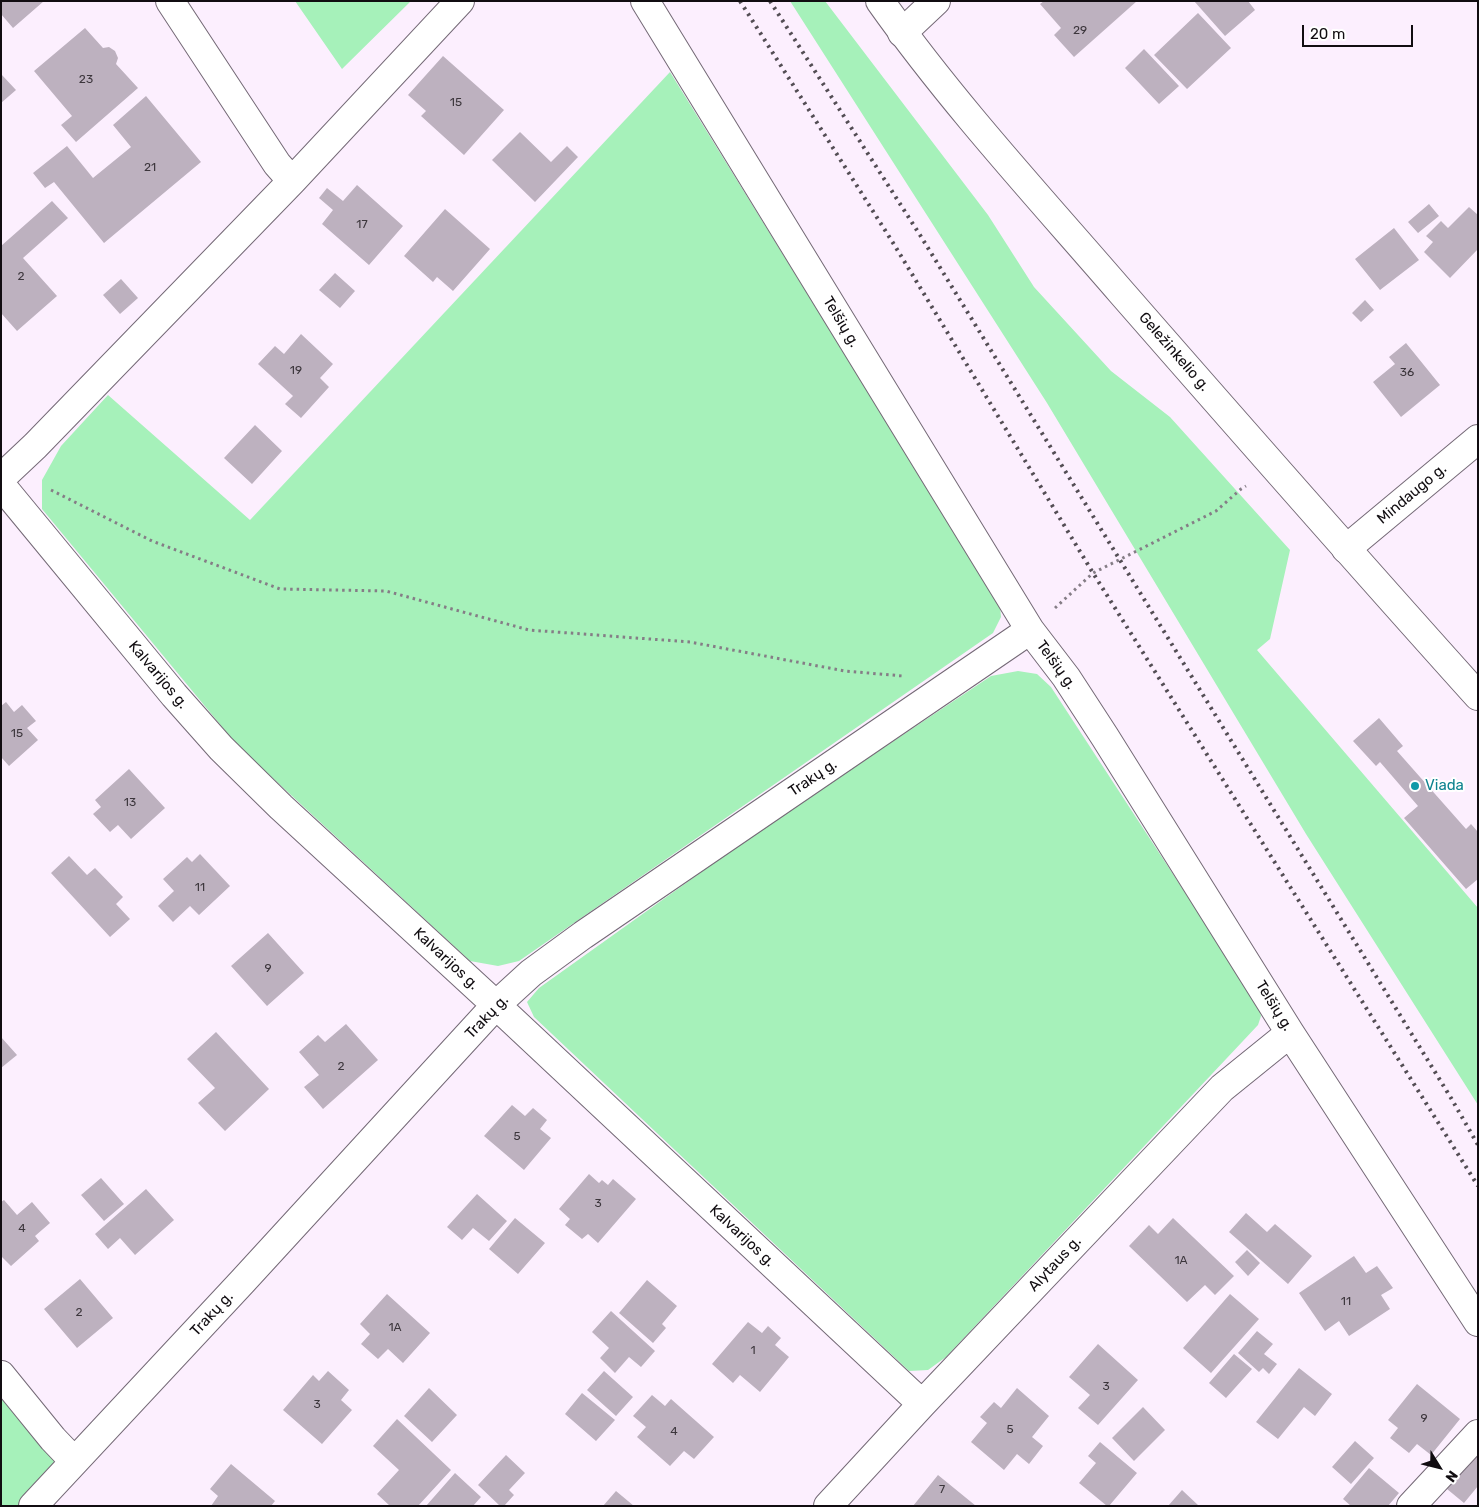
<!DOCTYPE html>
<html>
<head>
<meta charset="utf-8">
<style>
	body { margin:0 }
	#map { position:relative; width:1479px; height:1507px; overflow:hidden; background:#fceffe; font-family:Rubik,sans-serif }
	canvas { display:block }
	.frame { position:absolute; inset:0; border:2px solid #110d11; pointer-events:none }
	.north { position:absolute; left:1414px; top:1442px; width:50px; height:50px; -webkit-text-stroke:4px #fff; paint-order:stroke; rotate:126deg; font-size:14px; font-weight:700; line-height:20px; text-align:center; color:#110d11 }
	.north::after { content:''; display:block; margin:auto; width:18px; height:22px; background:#110d11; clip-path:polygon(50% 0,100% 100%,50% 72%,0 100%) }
	.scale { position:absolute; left:1302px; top:25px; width:111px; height:22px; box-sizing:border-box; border:2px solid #110d11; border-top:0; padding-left:6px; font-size:15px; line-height:18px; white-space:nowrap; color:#110d11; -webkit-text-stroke:4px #fff; paint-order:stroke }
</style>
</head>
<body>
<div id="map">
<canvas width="1479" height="1507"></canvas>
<div class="frame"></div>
<div class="north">N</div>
<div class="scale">20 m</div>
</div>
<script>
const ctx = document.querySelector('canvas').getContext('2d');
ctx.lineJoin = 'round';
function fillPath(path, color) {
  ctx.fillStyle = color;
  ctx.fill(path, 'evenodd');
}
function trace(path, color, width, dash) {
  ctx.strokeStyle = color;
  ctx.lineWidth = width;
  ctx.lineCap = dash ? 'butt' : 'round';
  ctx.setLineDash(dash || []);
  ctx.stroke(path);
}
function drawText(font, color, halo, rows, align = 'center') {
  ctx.font = font + ' Rubik,sans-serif';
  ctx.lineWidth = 4;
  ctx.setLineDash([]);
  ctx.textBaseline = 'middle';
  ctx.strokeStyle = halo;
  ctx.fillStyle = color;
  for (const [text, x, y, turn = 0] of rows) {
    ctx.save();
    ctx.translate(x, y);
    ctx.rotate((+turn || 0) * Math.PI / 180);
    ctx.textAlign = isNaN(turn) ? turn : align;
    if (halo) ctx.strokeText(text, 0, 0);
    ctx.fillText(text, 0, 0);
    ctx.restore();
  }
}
const green = new Path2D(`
	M 295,1 L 411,1 L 342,69 Z
	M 790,1 L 825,1 L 988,215 L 1034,287 L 1111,371 L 1170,417 L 1290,550 L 1270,639 L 1257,650 L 1478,908 L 1478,1105 L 1306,834 L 1047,403 Z
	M 670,72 L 1000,605 L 1001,617 L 993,633 L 519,961 L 498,966 L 470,961 L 237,745 L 42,509 L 42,480 L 61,446 L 108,395 L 250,520 Z
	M 1018,671 L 1037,674 L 1051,687 L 1259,1006 L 1261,1016 L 1258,1025 L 946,1357 L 928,1370 L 909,1371 L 534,1017 L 527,1002 L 539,988 L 756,833 L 991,676 Z
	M 1,1375 L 74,1461 L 33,1506 L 1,1506 Z`);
const building = new Path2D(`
	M 1,1 L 44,1 L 13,28 L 1,14 Z
	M 1044,1 L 1137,1 L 1074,57 L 1054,35 L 1061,28 L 1040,4 Z
	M 1194,1 L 1248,1 L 1255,10 L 1225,36 Z
	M 1198,13 L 1231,48 L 1187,89 L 1154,55 Z
	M 85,28 L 103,48 L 109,47 L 115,51 L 118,58 L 116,64 L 138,88 L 76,142 L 61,125 L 72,116 L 34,71 Z
	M 1144,49 L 1179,86 L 1159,104 L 1125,68 Z
	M 443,56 L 504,110 L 464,155 L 421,116 L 426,111 L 408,95 Z
	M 1,74 L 16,90 L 1,103 Z
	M 146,96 L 201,162 L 104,243 L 54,182 L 45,188 L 33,173 L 67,146 L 93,178 L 131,147 L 113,125 Z
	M 520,132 L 551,162 L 567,146 L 578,157 L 535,202 L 492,160 Z
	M 357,185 L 403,226 L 369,265 L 322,224 L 333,210 L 319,198 L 327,188 L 343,201 Z
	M 52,201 L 68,218 L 23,258 L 57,296 L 17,331 L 1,313 L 1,246 Z
	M 1429,204 L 1439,216 L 1418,233 L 1408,222 Z
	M 1469,207 L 1478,215 L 1478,249 L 1450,278 L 1424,252 L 1433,242 L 1426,236 L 1441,221 L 1448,228 Z
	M 445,209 L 490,249 L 453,291 L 437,277 L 433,282 L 404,256 Z
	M 1394,228 L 1419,260 L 1380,290 L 1355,259 Z
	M 335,273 L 355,291 L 340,308 L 319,290 Z
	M 121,279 L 138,298 L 120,314 L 103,295 Z
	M 1365,300 L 1374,310 L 1361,322 L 1352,313 Z
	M 301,334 L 333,364 L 320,378 L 329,387 L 301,418 L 285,404 L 293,396 L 258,364 L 275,346 L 284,354 Z
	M 1406,343 L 1440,385 L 1401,417 L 1373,382 L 1395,364 L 1389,357 Z
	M 255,425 L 282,451 L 252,484 L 224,458 Z
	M 6,702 L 14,712 L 22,705 L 36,721 L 27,728 L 38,740 L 9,766 L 1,757 L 1,706 Z
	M 1379,718 L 1403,746 L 1397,751 L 1466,829 L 1471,824 L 1478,832 L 1478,879 L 1466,889 L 1404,818 L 1418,806 L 1380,762 L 1376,766 L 1353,741 Z
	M 129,769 L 165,808 L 131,839 L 118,825 L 110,832 L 93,814 L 101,807 L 95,800 Z
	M 200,854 L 230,886 L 199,915 L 190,906 L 173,922 L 158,906 L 174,891 L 163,879 L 187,857 L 192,862 Z
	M 69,856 L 87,875 L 95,868 L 123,897 L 116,904 L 130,919 L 110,937 L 51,873 Z
	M 268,933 L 304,973 L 267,1006 L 231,966 Z
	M 346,1024 L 378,1060 L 323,1109 L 304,1087 L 319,1075 L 299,1052 L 318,1035 L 325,1042 Z
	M 216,1032 L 269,1089 L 225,1131 L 198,1103 L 215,1088 L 187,1059 Z
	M 1,1037 L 17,1055 L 1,1068 Z
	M 512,1105 L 525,1116 L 533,1108 L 547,1120 L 540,1129 L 551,1138 L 524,1170 L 484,1136 Z
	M 589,1174 L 599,1183 L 602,1180 L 608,1185 L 613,1179 L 636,1199 L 598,1243 L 588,1234 L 582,1239 L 565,1225 L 570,1219 L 559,1209 Z
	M 101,1178 L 124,1204 L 104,1221 L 81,1195 Z
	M 146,1189 L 174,1220 L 135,1255 L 120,1238 L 108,1249 L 95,1234 Z
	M 477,1194 L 507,1221 L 489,1241 L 473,1228 L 462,1240 L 447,1227 Z
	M 4,1200 L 17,1215 L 32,1202 L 50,1223 L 35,1236 L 39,1241 L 11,1266 L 1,1256 L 1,1202 Z
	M 1246,1213 L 1267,1232 L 1275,1224 L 1312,1256 L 1288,1284 L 1229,1232 Z
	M 515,1218 L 545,1243 L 518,1274 L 489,1249 Z
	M 1173,1218 L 1234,1276 L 1215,1295 L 1205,1285 L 1187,1302 L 1129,1246 L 1149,1225 L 1158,1234 Z
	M 1247,1250 L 1260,1263 L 1248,1276 L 1235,1262 Z
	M 1354,1256 L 1366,1273 L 1377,1266 L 1393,1288 L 1381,1295 L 1390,1309 L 1349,1336 L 1339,1321 L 1325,1331 L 1299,1293 Z
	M 80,1279 L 113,1318 L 77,1348 L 44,1309 Z
	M 647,1280 L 677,1306 L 662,1324 L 666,1328 L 653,1343 L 619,1313 Z
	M 387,1294 L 430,1333 L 403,1363 L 388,1349 L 378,1359 L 361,1344 L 370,1334 L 360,1324 Z
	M 1230,1294 L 1259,1319 L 1211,1373 L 1183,1348 Z
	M 611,1311 L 655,1351 L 641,1367 L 629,1357 L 615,1373 L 600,1358 L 609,1348 L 592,1332 Z
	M 748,1322 L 762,1333 L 768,1326 L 781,1338 L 775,1345 L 789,1357 L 760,1392 L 740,1375 L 733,1383 L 712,1364 Z
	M 1257,1331 L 1273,1344 L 1264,1354 L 1277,1364 L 1269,1374 L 1263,1368 L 1259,1372 L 1238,1353 Z
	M 1098,1344 L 1138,1380 L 1098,1425 L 1078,1408 L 1090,1395 L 1069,1377 Z
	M 1234,1354 L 1252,1369 L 1226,1398 L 1209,1383 Z
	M 1299,1368 L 1332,1394 L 1315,1416 L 1304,1407 L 1278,1439 L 1256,1422 Z
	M 328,1371 L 349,1390 L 341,1400 L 352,1410 L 322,1444 L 283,1410 L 313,1375 L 319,1381 Z
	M 604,1371 L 633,1397 L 616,1416 L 587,1390 Z
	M 1417,1384 L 1460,1419 L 1431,1455 L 1417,1444 L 1409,1453 L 1390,1438 L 1398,1428 L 1388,1420 Z
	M 429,1388 L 457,1415 L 432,1442 L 404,1416 Z
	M 1017,1388 L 1049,1416 L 1032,1437 L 1043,1446 L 1029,1464 L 1017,1454 L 1004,1470 L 971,1442 L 987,1423 L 980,1417 L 994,1402 L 1001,1408 Z
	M 582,1393 L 615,1420 L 596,1441 L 565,1414 Z
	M 652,1395 L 665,1406 L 671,1399 L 714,1437 L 694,1459 L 684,1451 L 670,1466 L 637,1437 L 646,1427 L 633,1416 Z
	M 1143,1407 L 1165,1430 L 1134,1461 L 1112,1438 Z
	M 397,1419 L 451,1470 L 418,1506 L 390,1506 L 377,1494 L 399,1470 L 373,1446 Z
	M 1355,1441 L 1374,1458 L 1351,1484 L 1332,1467 Z
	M 1100,1442 L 1137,1473 L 1109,1506 L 1107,1506 L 1079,1483 L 1096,1463 L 1088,1456 Z
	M 1478,1450 L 1478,1486 L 1464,1503 L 1447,1489 Z
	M 506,1455 L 525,1473 L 509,1490 L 514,1495 L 504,1506 L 500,1506 L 478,1485 Z
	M 231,1464 L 275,1501 L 271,1506 L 211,1506 L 218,1496 L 210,1489 Z
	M 1369,1468 L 1399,1493 L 1388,1506 L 1351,1506 L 1343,1499 Z
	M 455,1473 L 481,1497 L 473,1506 L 426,1506 Z
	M 938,1475 L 976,1506 L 913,1506 Z
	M 1182,1490 L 1199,1506 L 1168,1506 Z
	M 616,1491 L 634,1506 L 603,1506 Z`);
const path = new Path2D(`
	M 51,490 L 152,541 L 280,589 L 386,591 L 529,630 L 690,642 L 845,671 L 903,676
	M 1055,608 L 1093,573 L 1216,511 L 1241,489 L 1246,486`);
const minor = new Path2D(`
	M 170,1 L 277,164 L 292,181
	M 645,1 L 1030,630 L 1066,677 L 1105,737 L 1290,1033 L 1478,1322
	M 902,33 L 936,1
	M 1,478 L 35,446 L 292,181 L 460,1
	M 1,485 L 174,695 L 221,748 L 281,807 L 496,1005 L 922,1404
	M 1346,549 L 1478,439
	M 1,1375 L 53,1439 L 74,1461
	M 33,1506 L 242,1282 L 496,1005 L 531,973 L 583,935 L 1030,630
	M 828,1506 L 922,1404 L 1222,1088 L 1290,1033
	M 1411,1506 L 1478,1434`);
const primary = new Path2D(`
	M 880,1 C 953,104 1039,197 1121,292 C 1239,427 1358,563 1478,696`);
const rail = new Path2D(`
	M 740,1 L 895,246 L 1093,573 L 1478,1186
	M 770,1 L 920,235 L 1451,1098 L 1478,1145`);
const markers = [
	[1415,786,5,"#0f9aa8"]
];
const numberNames = [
	["29",1080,31],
	["23",86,80],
	["15",456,103],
	["21",150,168],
	["17",362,225],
	["2",21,277],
	["19",296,371],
	["36",1407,373],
	["15",17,734],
	["13",130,803],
	["11",200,888],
	["9",268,969],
	["2",341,1067],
	["5",517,1137],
	["3",598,1204],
	["4",22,1229],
	["1A",1181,1261],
	["11",1346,1302],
	["2",79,1313],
	["1A",395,1328],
	["1",753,1351],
	["3",1106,1387],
	["3",317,1405],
	["9",1424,1419],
	["5",1010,1430],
	["4",674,1432],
	["7",942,1490]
];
const streetNames = [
	["Telšių g.",841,322,59],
	["Geležinkelio g.",1174,352,49],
	["Mindaugo g.",1412,494,-40],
	["Telšių g.",1056,665,54],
	["Kalvarijos g.",158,675,50],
	["Trakų g.",813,778,-34],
	["Kalvarijos g.",446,959,43],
	["Telšių g.",1274,1006,58],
	["Trakų g.",487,1017,-46],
	["Kalvarijos g.",742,1236,43],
	["Alytaus g.",1055,1264,-47],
	["Trakų g.",212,1314,-47]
];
const cultureNames = [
	["Viada",1425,786]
];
fillPath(green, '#a6f1ba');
fillPath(building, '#bdb1bf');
trace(minor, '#746976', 30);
trace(primary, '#746976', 30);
trace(path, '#857d86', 3, [2.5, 4]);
trace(minor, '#fff', 28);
trace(primary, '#fff', 28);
trace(rail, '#534d54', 4, [2.5, 5]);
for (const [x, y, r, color] of markers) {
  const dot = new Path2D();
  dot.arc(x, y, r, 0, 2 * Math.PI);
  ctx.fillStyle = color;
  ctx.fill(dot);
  trace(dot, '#fff', 2);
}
drawText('12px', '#3c363c', null, numberNames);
drawText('15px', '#110d11', '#fff', streetNames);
drawText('15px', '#0d838f', '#fff', cultureNames, 'left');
</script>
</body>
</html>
